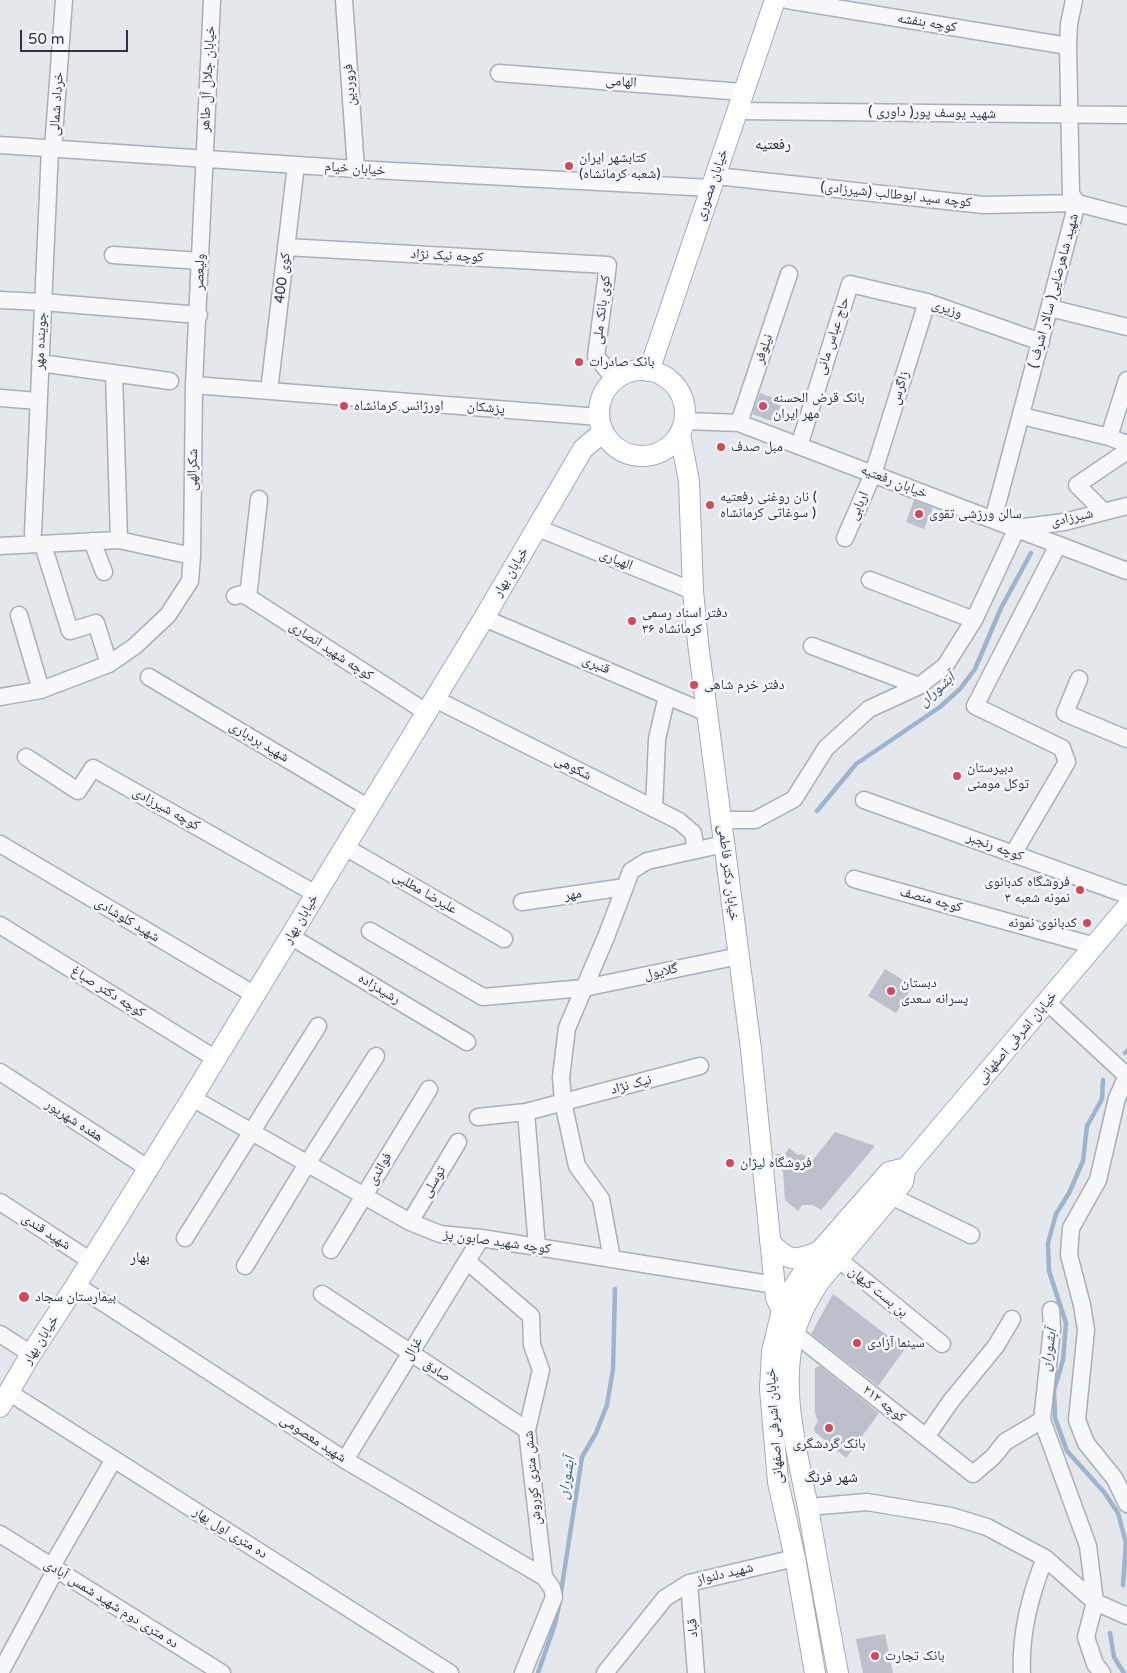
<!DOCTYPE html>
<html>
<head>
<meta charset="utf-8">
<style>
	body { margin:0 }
	#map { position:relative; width:1127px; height:1673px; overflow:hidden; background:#e4e7ec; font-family:"Varela Round",sans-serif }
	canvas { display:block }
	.scale { position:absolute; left:20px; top:30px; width:108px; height:22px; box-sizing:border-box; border:2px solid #2b3445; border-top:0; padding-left:6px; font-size:15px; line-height:18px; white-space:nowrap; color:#2b3445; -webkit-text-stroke:4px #f4f6f9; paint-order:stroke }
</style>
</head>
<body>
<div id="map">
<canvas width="1127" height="1673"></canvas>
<div class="scale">50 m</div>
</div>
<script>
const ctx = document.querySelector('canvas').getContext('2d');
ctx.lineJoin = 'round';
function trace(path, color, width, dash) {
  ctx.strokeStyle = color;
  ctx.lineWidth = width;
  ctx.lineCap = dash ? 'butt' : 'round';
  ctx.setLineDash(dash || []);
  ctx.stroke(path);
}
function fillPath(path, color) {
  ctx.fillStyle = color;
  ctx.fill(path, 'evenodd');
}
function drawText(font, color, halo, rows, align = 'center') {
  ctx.font = font + ' "Varela Round","Noto Naskh Arabic",sans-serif';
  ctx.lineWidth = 5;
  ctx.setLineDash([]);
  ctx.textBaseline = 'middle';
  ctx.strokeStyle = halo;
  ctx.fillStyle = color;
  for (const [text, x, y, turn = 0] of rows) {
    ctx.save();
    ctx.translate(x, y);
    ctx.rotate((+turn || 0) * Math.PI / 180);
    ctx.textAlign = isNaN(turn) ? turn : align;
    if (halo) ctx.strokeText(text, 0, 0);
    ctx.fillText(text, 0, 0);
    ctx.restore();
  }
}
const stream = new Path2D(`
	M 817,811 L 856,764 L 940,707 L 960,689 L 975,669 L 1001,608 L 1031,553
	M 1125,1053 L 1127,1051
	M 1103,1080 L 1102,1099 L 1087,1126 L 1083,1161 L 1069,1193 L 1056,1214 L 1048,1243 L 1049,1271 L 1066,1323 L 1063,1360 L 1054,1390 L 1055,1418 L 1067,1451 L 1104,1492 L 1118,1513 L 1126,1543 L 1123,1585
	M 1110,1633 L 1114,1657 L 1124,1673
	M 538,1673 L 555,1624 L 559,1605 L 582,1457 L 596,1433 L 607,1405 L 613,1369 L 615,1289`);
const building = new Path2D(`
	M 760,393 L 782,401 L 775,422 L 752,414 Z
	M 914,500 L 933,508 L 924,529 L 906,522 Z
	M 885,969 L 913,986 L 896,1013 L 868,996 Z
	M 835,1132 L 875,1146 L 821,1210 L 813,1205 L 802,1205 L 798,1211 L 785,1200 L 783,1172 L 775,1154 L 785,1154 L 789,1148 L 798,1155 L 802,1154 L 813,1160 Z
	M 833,1294 L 905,1349 L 878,1386 L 811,1334 Z
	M 820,1366 L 879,1413 L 846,1458 L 815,1432 L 814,1428 L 818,1421 L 815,1413 L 815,1368 Z
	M 885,1634 L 893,1673 L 863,1673 L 856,1639 Z`);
const minor = new Path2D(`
	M 344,0 L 356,169
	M 787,0 L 1068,46
	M 499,73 L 743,92
	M 736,111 L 1127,115
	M 0,145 L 356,169 L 711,188
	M 53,149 L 64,0
	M 716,176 L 984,205 L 1077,203 L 1127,216
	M 286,247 L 608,265 L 596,356 L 615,380
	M 113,255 L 200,261
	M 0,300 L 43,302 L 199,315
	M 1050,308 L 1127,327
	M 40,363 L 170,381
	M 114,373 L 119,540
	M 194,385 L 599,417
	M 269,391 L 296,165
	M 0,398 L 38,401
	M 1022,416 L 1109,437 L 1127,444
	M 685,421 L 739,423 L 1127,571
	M 739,423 L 789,274
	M 1109,437 L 1127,380
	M 799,446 L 850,284 L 927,302 L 1041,342
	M 1103,511 L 1077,485 L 1127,451
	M 993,520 L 1077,203 L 1071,194 L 1068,46 L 1069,24 L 1074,0
	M 538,528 L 693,591
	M 1017,528 L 1064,522 L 1127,506
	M 33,533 L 50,148
	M 845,538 L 873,474 L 927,302
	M 92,541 L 104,572
	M 43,545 L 70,631 L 96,623 L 109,664
	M 0,546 L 119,540 L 192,556
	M 870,580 L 974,620
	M 235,596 L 242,594 L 248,597 L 426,712
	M 248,597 L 259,499
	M 19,615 L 41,690
	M 484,618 L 707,713
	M 812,646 L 919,686 L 945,666 L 974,620 L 1017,528
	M 149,677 L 369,808
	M 1079,679 L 1065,713 L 1127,739
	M 0,697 L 41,690 L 109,664 L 135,646 L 168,615 L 190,581 L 192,556 L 194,385 L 212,0
	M 435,699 L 679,821 L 693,833 L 696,850
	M 26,757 L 78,791 L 93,768 L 316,894
	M 864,800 L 1127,895
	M 654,809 L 657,739 L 667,696
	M 721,820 L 755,820 L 794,799 L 826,748 L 869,709 L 919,686
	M 0,844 L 255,995
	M 345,847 L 504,939
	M 1013,854 L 1067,762 L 1062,748 L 975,706 L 1058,545
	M 854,879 L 1095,946
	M 522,902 L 625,887
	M 0,925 L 216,1059
	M 370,931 L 483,997 L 584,988 L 739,956
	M 290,936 L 467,1042
	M 1047,1002 L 1127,1076 L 1117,1098 L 1098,1180 L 1071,1228 L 1069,1255 L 1082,1305 L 1086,1330 L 1077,1420 L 1086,1443 L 1115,1479 L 1127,1504
	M 0,1072 L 149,1169
	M 192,1098 L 410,1222 L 440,1234 L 481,1238 L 775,1285
	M 526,1112 L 537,1247
	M 478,1117 L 526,1112 L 700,1066
	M 891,1196 L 971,1235
	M 0,1202 L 91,1261
	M 410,1222 L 458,1142
	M 185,1238 L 318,1026
	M 331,1250 L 429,1089
	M 837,1258 L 942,1344
	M 612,1259 L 601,1199 L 577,1166 L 563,1102 L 561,1077 L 567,1028 L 606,937 L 631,871 L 647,861 L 724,844
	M 467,1261 L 531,1316 L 532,1345 L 541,1370 L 527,1430 L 544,1577
	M 245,1266 L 307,1164 L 376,1056
	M 76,1285 L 345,1460 L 544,1577 L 552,1588 L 554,1597 L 523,1673
	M 322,1294 L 527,1430
	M 1051,1310 L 1052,1329 L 1042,1420 L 1088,1546 L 1095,1602 L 1086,1637 L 1095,1664 L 1102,1673
	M 794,1333 L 973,1474 L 993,1457 L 1005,1442 L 1042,1420
	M 0,1334 L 31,1354
	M 10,1393 L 450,1673
	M 926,1437 L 951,1401 L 996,1346 L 1012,1319
	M 345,1460 L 481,1238
	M 808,1507 L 867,1502 L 951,1516 L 987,1527 L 1045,1558 L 1095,1602 L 1127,1616
	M 0,1534 L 222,1673
	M 52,1566 L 114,1459
	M 689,1583 L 696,1673
	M 0,1673 L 56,1569
	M 605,1673 L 665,1598 L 689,1583 L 795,1558
	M 1022,1673 C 1020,1633 1030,1595 1045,1558`);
const major = new Path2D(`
	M599 413a43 43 0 1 1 86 0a43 43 0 1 1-86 0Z
	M 649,371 L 775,0
	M 680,435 L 689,481 L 693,591 L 698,643 L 751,1049 L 776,1298 L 782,1310
	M 770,1242 C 789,1263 796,1261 820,1251
	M 0,1407 L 31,1354 L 76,1285 L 192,1098 L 484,618 L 583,449 L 603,432
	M 815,1673 L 795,1558 L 778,1482 L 770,1389 L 772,1352 L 782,1310 L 791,1291 L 811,1261 L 889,1172 L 906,1168
	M 838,1673 C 828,1620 818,1566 809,1513 C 798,1454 777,1385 797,1325 C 802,1310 810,1296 819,1282 L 903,1182 L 906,1168 L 1127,907`);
const markers = [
	[569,166,5,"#d1495b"],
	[579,362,5,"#d1495b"],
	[344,406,5,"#d1495b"],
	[763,406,5,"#d1495b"],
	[721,447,5,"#d1495b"],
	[710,505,5,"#d1495b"],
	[919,514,5,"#d1495b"],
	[632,621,5,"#d1495b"],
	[694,685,5,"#d1495b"],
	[957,776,5,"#d1495b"],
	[1080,890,5,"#d1495b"],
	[1087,923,5,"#d1495b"],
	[891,991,5,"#d1495b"],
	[730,1163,5,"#d1495b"],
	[24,1297,6,"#d1495b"],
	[857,1343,5,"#d1495b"],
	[829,1428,5,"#d1495b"],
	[875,1656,5,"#d1495b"]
];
const streetNames = [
	["کوچه بنفشه",927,23,9],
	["خیابان جلال آل طاهر",208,79,-87],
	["الهامی",621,82,4],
	["فروردین",350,85,-94],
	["خرداد شمالی",57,104,-86],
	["شهید یوسف پور( داوری )",932,113,1],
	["خیابان خیام",355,169,4],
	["خیابان مصوری",712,185,-71],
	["کوچه سید ابوطالب (شیرزادی)",896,195,6],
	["کوچه نیک نژاد",447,256,3],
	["ولیعصر",200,272,-88],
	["کوی 400",283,278,-83],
	["شهید شاهرضایی( سالار اشرف )",1054,291,-75],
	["وزیری",947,309,19],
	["کوی بانک ملی",602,310,-83],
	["حاج عباس مانی",833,336,-72],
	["جوینده مهر",41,341,-87],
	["نیلوفر",764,349,-71],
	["زاگرس",900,388,-73],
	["پزشکان",486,408,5],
	["شکرالهی",193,470,-89],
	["خیابان رفعتیه",894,482,21],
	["اربابی",859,506,-66],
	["شیرزادی",1072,518,-12],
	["الهیاری",616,560,22],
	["خیابان بهار",511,572,-59],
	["کوچه شهید انصاری",331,651,33],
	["قنبری",596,665,23],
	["شهید بردباری",259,742,31],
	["شکوهی",573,768,27],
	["کوچه شیرزادی",166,809,29],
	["کوچه رنجبر",995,847,20],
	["خیابان دکتر فاطمی",728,873,83],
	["علیرضا مطلبی",425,893,30],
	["مهر",573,895,-8],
	["کوچه منصف",931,900,15],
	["خیابان بهار",301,919,-59],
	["شهید کلوشادی",127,920,31],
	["گلایول",661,972,-12],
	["رشیدزاده",379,989,31],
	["کوچه دکتر صباغ",108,992,32],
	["خیابان اشرفی اصفهانی",1017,1038,-50],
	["نیک نژاد",631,1085,-15],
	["هفده شهریور",74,1121,33],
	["فوائدی",380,1169,-59],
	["توسلی",434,1182,-59],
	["شهید قندی",46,1232,33],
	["کوچه شهید صابون پز",497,1242,8],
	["بن بست کیهان",878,1292,39],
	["خیابان بهار",41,1340,-58],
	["غزال",413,1349,-59],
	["صادق",437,1371,34],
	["کوچه ۲۱۲",884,1404,38],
	["خیابان اشرفی اصفهانی",775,1426,-94],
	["شهید معصومی",313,1439,33],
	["شش متری کوروش",533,1478,-95],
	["ده متری اول بهار",230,1533,32],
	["شهید دلنواز",725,1574,-13],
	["ده متری دوم شهید شمس آبادی",111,1604,32],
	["قباد",693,1628,-94]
];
const poiNames = [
	["کتابشهر ایران",579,158],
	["(شعبه کرمانشاه)",579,174],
	["بانک صادرات",589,362],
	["بانک قرض الحسنه",773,398],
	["مهر ایران",773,414],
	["اورژانس کرمانشاه",354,406],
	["مبل صدف",731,447],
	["نان روغنی رفعتیه (",720,497],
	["سوغاتی کرمانشاه )",720,513],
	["سالن ورزشی تقوی",929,514],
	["دفتر اسناد رسمی",642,613],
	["۳۶ کرمانشاه",642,629],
	["دفتر خرم شاهی",704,685],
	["دبیرستان",967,768],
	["توکل مومنی",967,784],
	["فروشگاه کدبانوی",1070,882,"right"],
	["نمونه شعبه ۳",1070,898,"right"],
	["کدبانوی نمونه",1077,923,"right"],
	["دبستان",901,983],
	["پسرانه سعدی",901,999],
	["فروشگاه لیژان",740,1163],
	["بیمارستان سجاد",35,1297],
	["سینما آزادی",867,1343],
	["بانک گردشگری",829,1444,"center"],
	["بانک تجارت",885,1656]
];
const neighbourhoodNames = [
	["رفعتیه",773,145],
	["بهار",140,1258],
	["شهر فرنگ",831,1478]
];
const waterNames = [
	["آبشوران",937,690,-41],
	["آبشوران",1049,1350,-81],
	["آبشوران",567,1478,-80]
];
trace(stream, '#9fb4cc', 4.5);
fillPath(building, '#bbc0ca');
trace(minor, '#a9aeb7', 19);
trace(major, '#a3abb8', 22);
trace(minor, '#f7f8fa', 16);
trace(major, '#fff', 20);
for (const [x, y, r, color] of markers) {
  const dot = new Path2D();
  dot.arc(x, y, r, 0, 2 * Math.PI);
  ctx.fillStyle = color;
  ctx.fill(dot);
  trace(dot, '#f4f6f9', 2);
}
drawText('14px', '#2b3445', '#f4f6f9', streetNames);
drawText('14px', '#2b3445', '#f4f6f9', poiNames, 'left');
drawText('15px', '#1d2536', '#f4f6f9', neighbourhoodNames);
drawText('italic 15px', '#34527a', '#f4f6f9', waterNames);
</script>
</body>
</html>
